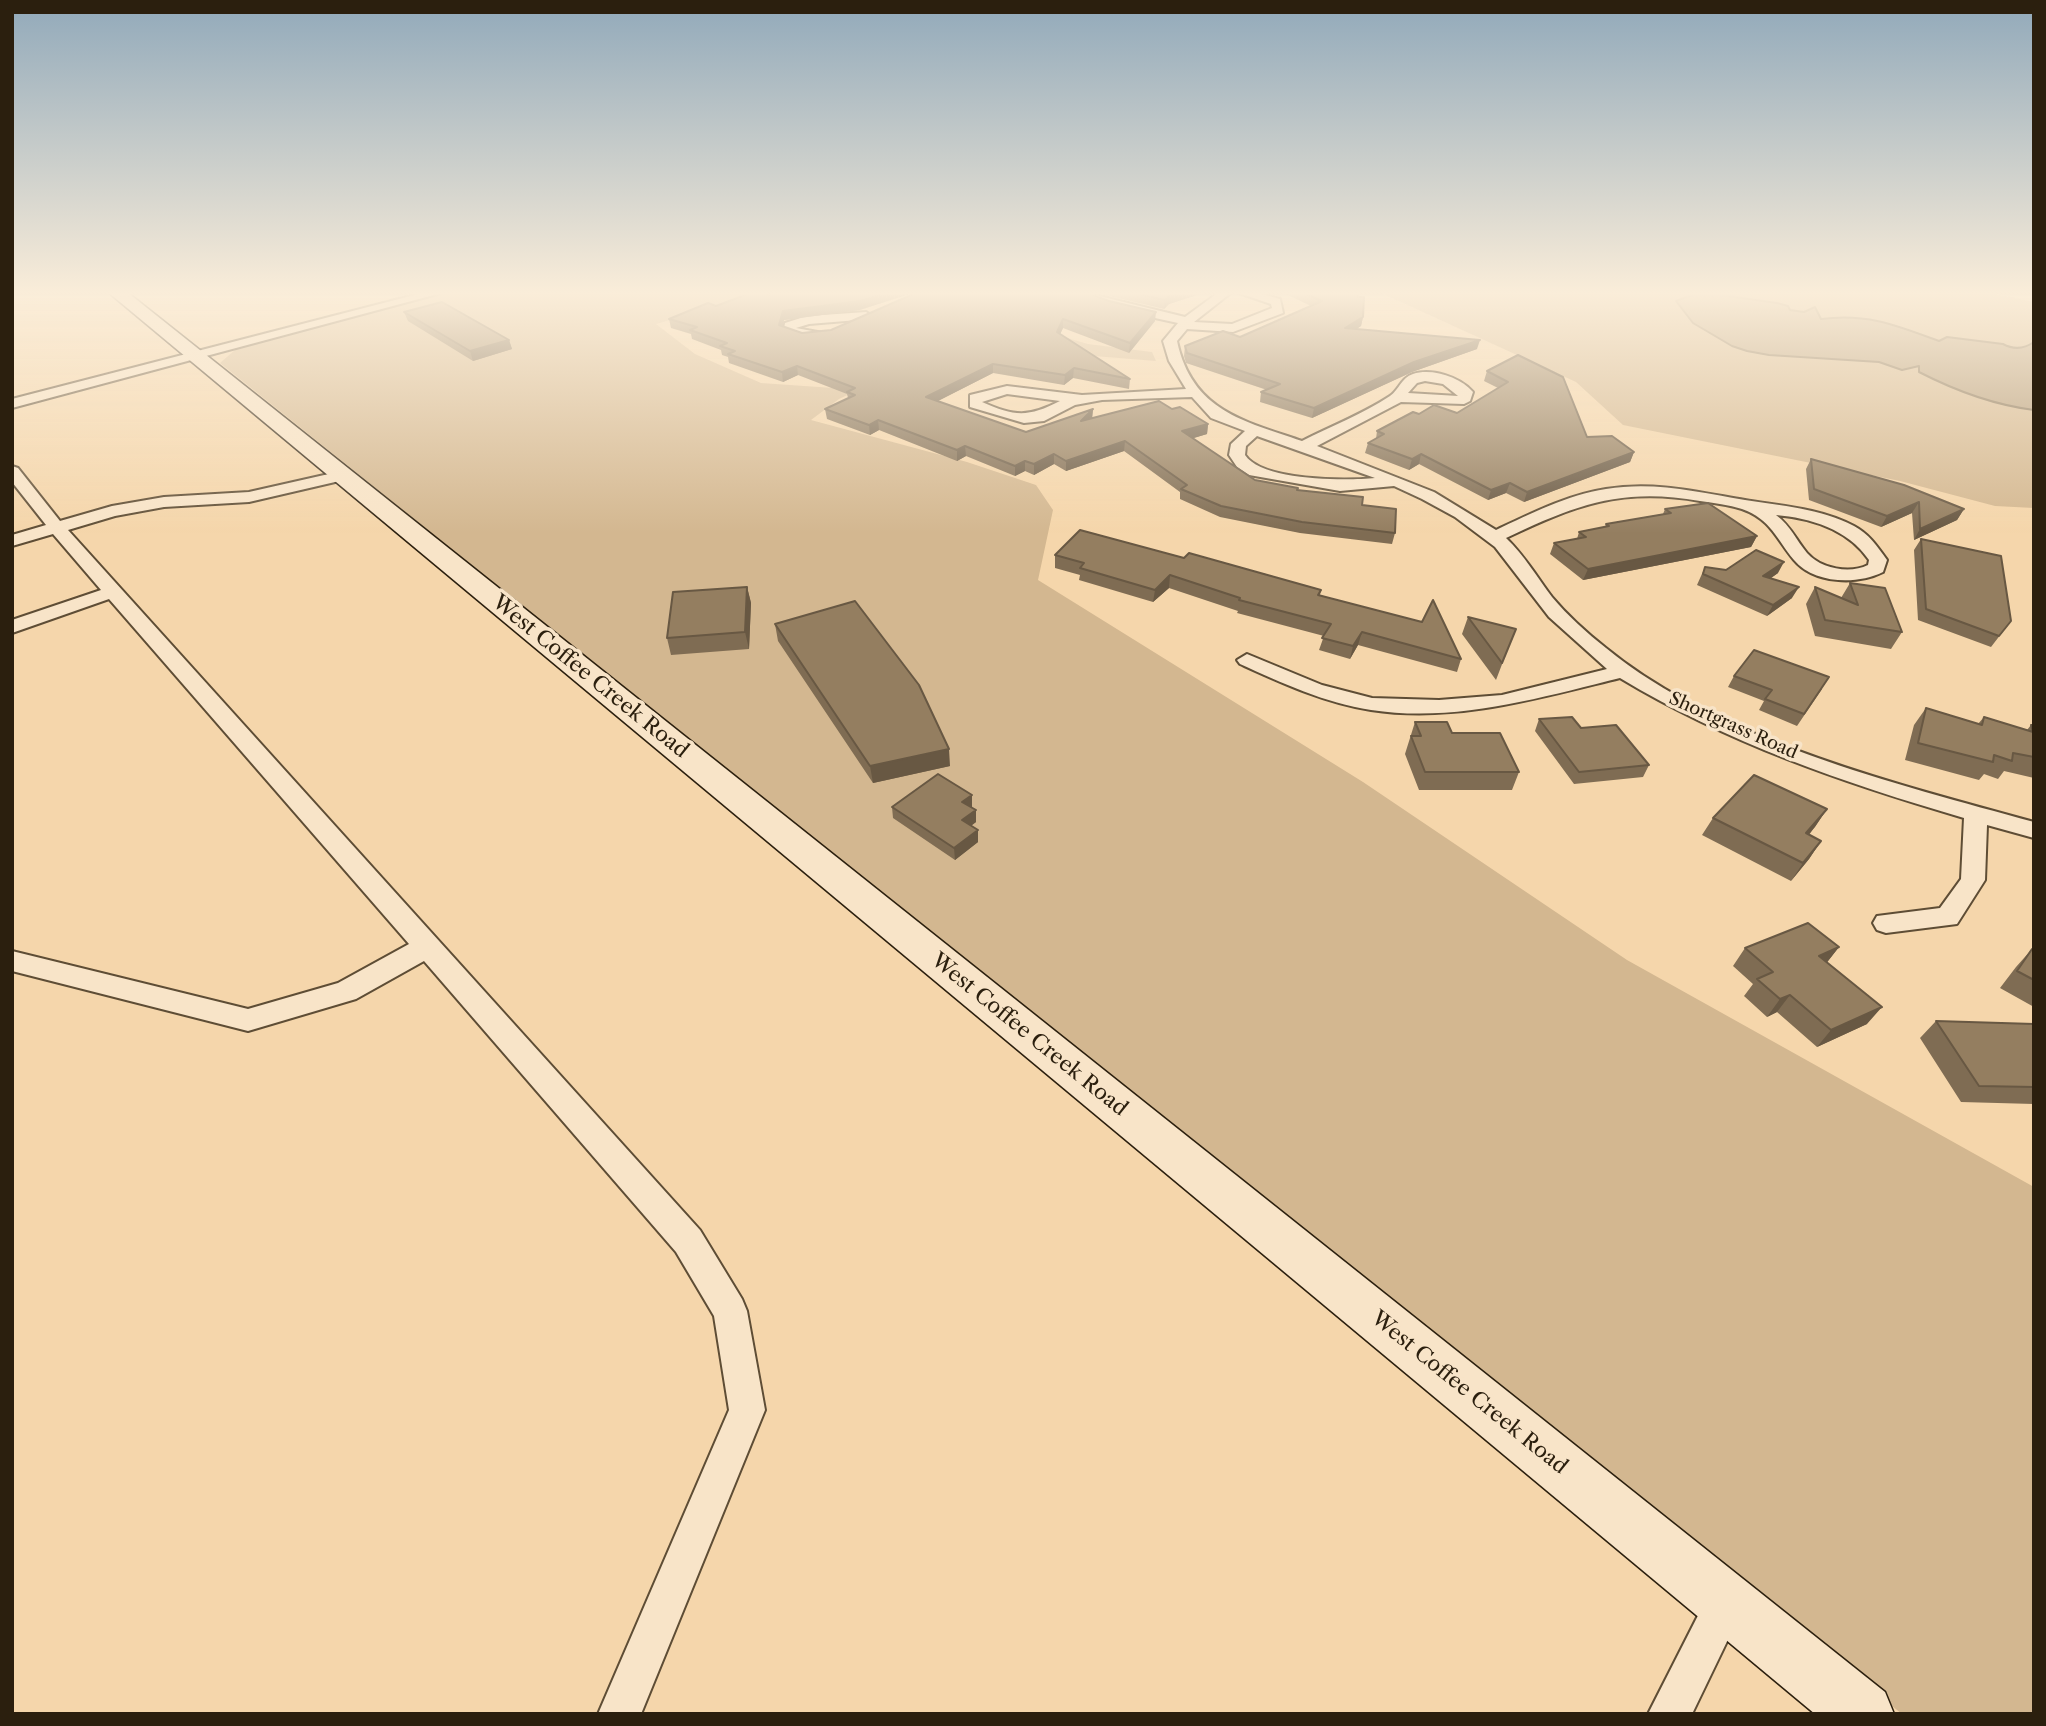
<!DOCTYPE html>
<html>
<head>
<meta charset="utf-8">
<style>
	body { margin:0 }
	#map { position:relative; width:2046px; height:1726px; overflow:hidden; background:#f5d6ab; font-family:"Libre Caslon Text",serif }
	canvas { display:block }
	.frame { position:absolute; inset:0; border:14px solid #2b1f0e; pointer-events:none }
</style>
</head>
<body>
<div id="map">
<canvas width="2046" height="1726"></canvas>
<div class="frame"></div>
</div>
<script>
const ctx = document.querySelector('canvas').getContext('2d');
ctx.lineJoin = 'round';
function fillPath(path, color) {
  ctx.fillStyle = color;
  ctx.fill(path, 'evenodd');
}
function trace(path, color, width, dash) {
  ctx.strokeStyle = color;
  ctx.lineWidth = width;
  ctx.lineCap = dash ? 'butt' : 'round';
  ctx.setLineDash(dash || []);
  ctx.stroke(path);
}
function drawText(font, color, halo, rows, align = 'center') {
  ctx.font = font + ' "Libre Caslon Text",serif';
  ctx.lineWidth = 7;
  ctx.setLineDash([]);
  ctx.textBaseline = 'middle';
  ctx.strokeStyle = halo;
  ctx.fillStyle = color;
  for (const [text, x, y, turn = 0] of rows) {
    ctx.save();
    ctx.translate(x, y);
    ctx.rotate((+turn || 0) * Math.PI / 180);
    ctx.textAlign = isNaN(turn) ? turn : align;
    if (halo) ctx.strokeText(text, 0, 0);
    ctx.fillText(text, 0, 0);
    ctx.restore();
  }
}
const green = new Path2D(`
	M 450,292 L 772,292 L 656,324 L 695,354 L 761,383 L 834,388 L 974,324 L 997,317 L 1088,344 L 1152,352 L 1156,361 L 955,345 L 839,399 L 811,420 L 967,462 L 1036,485 L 1053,510 L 1038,580 L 1363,782 L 1627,960 L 2034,1187 L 2034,1714 L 1902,1714 L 220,363 L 236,349 Z
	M 1379,292 L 1986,292 L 2034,302 L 2034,508 L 1995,506 L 1900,481 L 1623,425 L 1576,382 Z`);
const water = new Path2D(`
	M 1700,292 L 1777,303 L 1788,306 L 1790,310 L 1804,312 L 1815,307 L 1821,319 C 1867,313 1896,325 1939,341 L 1947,337 L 2003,344 C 2014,350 2024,349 2034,342 L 2034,410 C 1994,405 1954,390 1919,372 L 1919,366 L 1902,370 L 1879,362 L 1769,355 L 1747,351 L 1732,346 L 1693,323 L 1676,301 Z`);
const street = new Path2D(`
	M 426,292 L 445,292 L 12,408 L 12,399 Z
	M 1065,292 L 1083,292 L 1185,317 L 1219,292 L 1232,292 L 1194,322 L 1232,324 L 1272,308 L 1271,304 L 1236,292 L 1254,292 L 1280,299 L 1283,313 L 1233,332 L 1187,329 L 1177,341 C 1192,411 1244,421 1302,441 C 1331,426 1363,414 1390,396 C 1399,390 1401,378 1413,374 C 1432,368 1460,377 1473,392 L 1470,401 L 1464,404 L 1401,402 L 1317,446 L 1434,492 L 1496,530 C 1532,513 1567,495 1606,489 C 1654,481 1698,492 1745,500 C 1781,506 1820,508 1854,526 C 1869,534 1877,546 1887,560 L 1883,572 C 1857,585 1814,584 1794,560 C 1777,540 1771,519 1742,509 C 1729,505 1714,503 1700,501 C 1622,487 1575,505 1506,538 C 1524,555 1537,577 1552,597 C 1568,616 1587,633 1606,648 C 1718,740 1896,784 2034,822 L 2034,838 L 1987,825 L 1985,880 L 1957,924 L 1886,933 L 1877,930 L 1873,923 L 1877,916 L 1940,908 L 1961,879 L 1964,818 C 1844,783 1728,743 1620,678 C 1539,698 1455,723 1371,710 C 1325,703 1282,683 1240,664 L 1237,660 L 1247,654 L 1322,685 L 1372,698 L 1439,700 L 1502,695 L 1607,669 L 1549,617 L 1495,547 L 1455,517 L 1422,499 L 1394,486 L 1340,491 L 1249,475 L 1237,467 L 1229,455 L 1231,444 L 1245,431 L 1211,418 L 1192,397 L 1102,400 L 1075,405 L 1044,421 L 1024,423 L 970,407 L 970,395 L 1007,386 L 1082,395 L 1186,389 L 1169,361 L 1163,341 L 1178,323 L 1109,308 ZM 1425,381 L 1443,384 L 1458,396 L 1408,393 L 1417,383 ZM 1007,394 L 1060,401 C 1029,417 1015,417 982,402 ZM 1257,436 L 1375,478 C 1346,481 1262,481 1245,455 L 1246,446 ZM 1776,515 C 1810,518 1848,529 1869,560 L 1868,565 C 1850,574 1821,569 1807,553 C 1796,540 1791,526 1776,515 Z
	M 866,312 L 872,316 L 870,319 L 809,324 L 796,328 L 823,333 L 823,339 L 790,337 L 783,333 L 785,323 L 807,316 Z
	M 12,466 L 18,468 L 60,521 L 112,506 L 164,497 L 249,492 L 342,471 L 350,476 L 348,479 L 249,502 L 164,507 L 115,516 L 68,530 L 700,1230 L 742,1299 L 747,1311 L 765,1410 L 641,1714 L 598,1714 L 729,1410 L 714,1316 L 676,1252 L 424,961 L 356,999 L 248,1031 L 12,971 L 12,951 L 248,1009 L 338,983 L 409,944 L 109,599 L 12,633 L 12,620 L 101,590 L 53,534 L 12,546 L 12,535 L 46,525 L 12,482 Z
	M 1726,1582 L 1740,1588 L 1746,1602 L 1692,1714 L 1648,1714 L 1712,1588 Z`);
const secondary = new Path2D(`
	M 108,292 L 127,292 L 1885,1692 L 1894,1714 L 1815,1714 Z`);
const wall = new Path2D(`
	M 918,292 L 1155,321 L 1129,353 L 1063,328 L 1060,334 L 1130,379 L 1129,389 L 1073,378 L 1064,385 L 993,373 L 938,401 L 1026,432 L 1093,409 L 1092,418 L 1172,409 L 1208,424 L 1207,434 L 1193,438 L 1255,480 L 1362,505 L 1395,533 L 1392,544 L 1300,533 L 1220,517 L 1180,499 L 1180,492 L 1124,451 L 1066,471 L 1054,464 L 1034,475 L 1025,471 L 1015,476 L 966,456 L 957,461 L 879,430 L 870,435 L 827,419 L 825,409 L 848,398 L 847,394 L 798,375 L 783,382 L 729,363 L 728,357 L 722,355 L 721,350 L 692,339 L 691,334 L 671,328 L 669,319 L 716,306 L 769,295 L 860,310 L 784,320 L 783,326 L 802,333 L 831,330 Z
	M 1093,292 L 1206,292 L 1169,304 L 1164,309 Z
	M 1282,292 L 1358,292 L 1358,297 L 1363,317 L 1361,326 L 1356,329 L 1477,349 L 1412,372 L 1312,418 L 1260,402 L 1261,392 L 1267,390 L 1186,363 L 1184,356 L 1185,346 L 1240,337 L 1311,306 Z
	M 404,312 L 509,340 L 512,349 L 473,361 L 408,321 Z
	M 1518,355 L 1587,437 L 1634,452 L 1630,462 L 1524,502 L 1506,493 L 1488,500 L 1419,464 L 1409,470 L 1365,453 L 1368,443 L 1376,439 L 1377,431 L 1419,414 L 1457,413 L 1498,388 L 1484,381 L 1487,371 Z
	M 1811,459 L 1964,509 L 1957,520 L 1914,540 L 1912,513 L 1881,527 L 1809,500 L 1806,469 Z
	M 1665,509 L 1757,536 L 1751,547 L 1583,580 L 1550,554 L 1554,543 L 1577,539 L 1579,532 L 1605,527 L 1606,524 L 1663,514 Z
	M 1921,539 L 2011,621 L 1991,647 L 1918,620 L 1914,550 Z
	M 1055,555 L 1184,558 L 1321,590 L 1320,595 L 1461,659 L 1457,672 L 1358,645 L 1350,659 L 1319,650 L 1324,636 L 1237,613 L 1238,611 L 1169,588 L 1153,602 L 1079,580 L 1080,575 L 1055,568 Z
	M 1705,567 L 1726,570 L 1778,573 L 1771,578 L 1792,598 L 1767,616 L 1697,585 Z
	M 1850,583 L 1902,632 L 1891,649 L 1815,636 L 1806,604 L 1815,587 L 1841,598 Z
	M 747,587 L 751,603 L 749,649 L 671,655 L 667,638 Z
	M 1468,617 L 1509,646 L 1496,680 L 1462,634 Z
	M 775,624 L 950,766 L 873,783 L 778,641 Z
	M 1734,676 L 1822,689 L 1797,726 L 1759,710 L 1764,701 L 1728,687 Z
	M 1926,708 L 1978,724 L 1984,717 L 2027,730 L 2031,725 L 2034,725 L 2034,778 L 2004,771 L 1998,779 L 1984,774 L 1979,780 L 1905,760 L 1914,725 Z
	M 1539,719 L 1581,728 L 1649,765 L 1643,777 L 1574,784 L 1535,731 Z
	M 1415,722 L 1452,733 L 1519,772 L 1512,790 L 1419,790 L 1405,754 Z
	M 892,807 L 972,807 L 971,807 L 976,822 L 971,826 L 978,830 L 978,842 L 955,860 L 893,818 Z
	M 1827,809 L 1809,835 L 1821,841 L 1809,859 L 1791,881 L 1702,835 L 1713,818 Z
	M 1839,947 L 1827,962 L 1867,1024 L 1817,1047 L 1777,1012 L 1767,1017 L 1744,996 L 1753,984 L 1733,966 L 1745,948 Z
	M 2032,949 L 2034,950 L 2034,1007 L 2000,988 L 2016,967 Z
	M 1936,1021 L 2034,1024 L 2034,1104 L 1961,1102 L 1920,1038 Z`);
const shadedWall = new Path2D(`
	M 889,292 L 916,292 L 860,310 L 784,320 L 781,334 L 779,325 L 783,311 Z
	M 1179,292 L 1206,292 L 1169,304 L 1164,309 L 1165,300 L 1169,295 Z
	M 1156,312 L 1155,321 L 1129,353 L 1130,343 Z
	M 1363,317 L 1361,326 L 1343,338 L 1345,328 Z
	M 1063,319 L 1063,328 L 1057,341 L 1057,332 Z
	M 509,340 L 512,349 L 473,361 L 470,351 Z
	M 1480,340 L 1477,349 L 1412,372 L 1312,418 L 1314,408 L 1414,362 Z
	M 993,364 L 993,373 L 926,407 L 926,397 Z
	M 797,366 L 798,375 L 783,382 L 782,372 Z
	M 1074,368 L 1073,378 L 1064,385 L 1065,375 Z
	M 1093,409 L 1092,419 L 1081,421 Z
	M 878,420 L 879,430 L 870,435 L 869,425 Z
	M 1208,424 L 1207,434 L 1181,442 L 1182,431 Z
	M 1125,441 L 1124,451 L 1066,471 L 1066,461 Z
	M 965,446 L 966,456 L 957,461 L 957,450 Z
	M 1634,452 L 1630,462 L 1524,502 L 1527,492 Z
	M 1054,454 L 1054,464 L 1034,475 L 1034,464 Z
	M 1421,454 L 1419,464 L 1409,470 L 1412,459 Z
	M 1025,461 L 1025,471 L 1015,476 L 1015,466 Z
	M 1510,483 L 1506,493 L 1488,500 L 1491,490 Z
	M 1919,502 L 1912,513 L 1881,527 L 1887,516 Z
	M 1964,509 L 1957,520 L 1914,540 L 1920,529 Z
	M 1757,536 L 1751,547 L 1583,580 L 1588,569 Z
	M 1784,562 L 1778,573 L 1758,587 L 1763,576 Z
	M 1170,575 L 1169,588 L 1153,602 L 1155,590 Z
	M 747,587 L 751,603 L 749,649 L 745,632 Z
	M 1799,587 L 1792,598 L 1767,616 L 1773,605 Z
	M 1362,632 L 1358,645 L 1350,659 L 1353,646 Z
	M 949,749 L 950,766 L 873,783 L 870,766 Z
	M 972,795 L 972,807 L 963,814 L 962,802 Z
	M 1827,809 L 1815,827 L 1794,851 L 1806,833 Z
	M 976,810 L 976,822 L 962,832 L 962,820 Z
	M 978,830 L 978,842 L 955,860 L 954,848 Z
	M 1821,841 L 1809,859 L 1791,881 L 1803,863 Z
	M 1839,947 L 1825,965 L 1819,956 Z
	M 1790,995 L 1777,1012 L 1767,1017 L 1780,999 Z
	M 1882,1007 L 1867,1024 L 1817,1047 L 1831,1030 Z`);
const building = new Path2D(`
	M 753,292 L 759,292 L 769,295 L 778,292 L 889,292 L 860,301 L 783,311 L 779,325 L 802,333 L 831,330 L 918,292 L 1085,292 L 1109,301 L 1156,312 L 1130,343 L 1063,319 L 1057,332 L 1130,379 L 1074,368 L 1065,375 L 993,364 L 926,397 L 1026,432 L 1093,409 L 1081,421 L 1159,401 L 1172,409 L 1180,407 L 1208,424 L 1182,431 L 1255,480 L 1298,488 L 1297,490 L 1363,497 L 1362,505 L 1396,509 L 1395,533 L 1302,522 L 1221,506 L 1181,489 L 1187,485 L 1125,441 L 1066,461 L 1054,454 L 1034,464 L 1025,461 L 1015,466 L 965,446 L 957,450 L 878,420 L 869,425 L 825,409 L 855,395 L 847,392 L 855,388 L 797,366 L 782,372 L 728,354 L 735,351 L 720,346 L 727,343 L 690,330 L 697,327 L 669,319 L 708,303 L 716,306 Z
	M 1130,292 L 1179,292 L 1169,295 L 1165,300 Z
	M 1302,292 L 1358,292 L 1358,297 L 1364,297 L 1363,317 L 1345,328 L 1480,340 L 1414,362 L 1314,408 L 1261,392 L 1280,384 L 1187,353 L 1185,346 L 1223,331 L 1240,337 L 1322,301 Z
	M 442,302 L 509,340 L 470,351 L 404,312 Z
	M 1518,355 L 1563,377 L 1587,437 L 1612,436 L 1634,452 L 1527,492 L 1510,483 L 1491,490 L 1421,454 L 1412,459 L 1368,443 L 1384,434 L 1377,431 L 1413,412 L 1419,414 L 1434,405 L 1457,413 L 1508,382 L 1487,371 Z
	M 1811,459 L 1904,485 L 1964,509 L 1920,529 L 1919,502 L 1887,516 L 1814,489 Z
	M 1708,503 L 1757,536 L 1588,569 L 1554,543 L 1586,537 L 1579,532 L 1609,526 L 1606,524 L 1671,513 L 1665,509 Z
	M 1080,530 L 1184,558 L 1189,553 L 1321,590 L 1318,595 L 1422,622 L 1433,600 L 1461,659 L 1362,632 L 1353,646 L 1322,638 L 1331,624 L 1239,600 L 1240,598 L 1170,575 L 1155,590 L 1080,568 L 1084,563 L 1055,555 Z
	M 1921,539 L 2001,556 L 2011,621 L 1999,636 L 1926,609 Z
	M 1756,550 L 1784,562 L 1763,576 L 1799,587 L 1773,605 L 1703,574 L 1705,567 L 1726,570 Z
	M 1850,583 L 1885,588 L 1902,632 L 1825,620 L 1815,587 L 1858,605 Z
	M 747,587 L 745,632 L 667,638 L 673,592 Z
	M 855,601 L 919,685 L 949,749 L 870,766 L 775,624 Z
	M 1468,617 L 1516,629 L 1502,663 Z
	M 1754,650 L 1829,677 L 1804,714 L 1765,699 L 1772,690 L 1734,676 Z
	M 1926,708 L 1982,725 L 1984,717 L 2033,732 L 2031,725 L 2034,725 L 2034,757 L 2013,753 L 2012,761 L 1994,755 L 1993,762 L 1918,743 Z
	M 1572,717 L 1581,728 L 1616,725 L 1649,765 L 1579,772 L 1539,719 Z
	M 1415,722 L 1447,722 L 1452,733 L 1500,733 L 1519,772 L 1425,772 L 1411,736 L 1421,736 Z
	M 938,774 L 972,795 L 962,802 L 976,810 L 962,820 L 978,830 L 954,848 L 892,807 Z
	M 1754,775 L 1827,809 L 1806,833 L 1821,841 L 1803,863 L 1713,818 Z
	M 1808,923 L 1839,947 L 1819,956 L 1882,1007 L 1831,1030 L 1790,995 L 1780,999 L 1757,979 L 1773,972 L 1745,948 Z
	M 2032,949 L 2034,950 L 2034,980 L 2017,971 Z
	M 1936,1021 L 2034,1024 L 2034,1087 L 1979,1086 Z`);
const farStreetnames = [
	["Shortgrass Road",1733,726,24]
];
const streetNames = [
	["West Coffee Creek Road",590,677,39],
	["West Coffee Creek Road",1029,1035,39],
	["West Coffee Creek Road",1469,1393,39]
];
fillPath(green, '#d3b790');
fillPath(water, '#b09876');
trace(water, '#7b684c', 2);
trace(street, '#5e4d35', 4);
trace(secondary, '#2b1f0e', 3);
fillPath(street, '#f8e4c8');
fillPath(secondary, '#f8e4c8');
fillPath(wall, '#7f6c53');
fillPath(shadedWall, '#685843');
fillPath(building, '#947e60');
trace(building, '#685843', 2);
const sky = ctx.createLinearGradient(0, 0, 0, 533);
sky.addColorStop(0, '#91a9ba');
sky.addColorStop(0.55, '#faedd9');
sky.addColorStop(1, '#faedd900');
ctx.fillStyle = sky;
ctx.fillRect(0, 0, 2046, 533);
drawText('18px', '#2b1f0e', '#f8e4c8', farStreetnames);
drawText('21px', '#2b1f0e', '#f8e4c8', streetNames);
</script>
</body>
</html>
